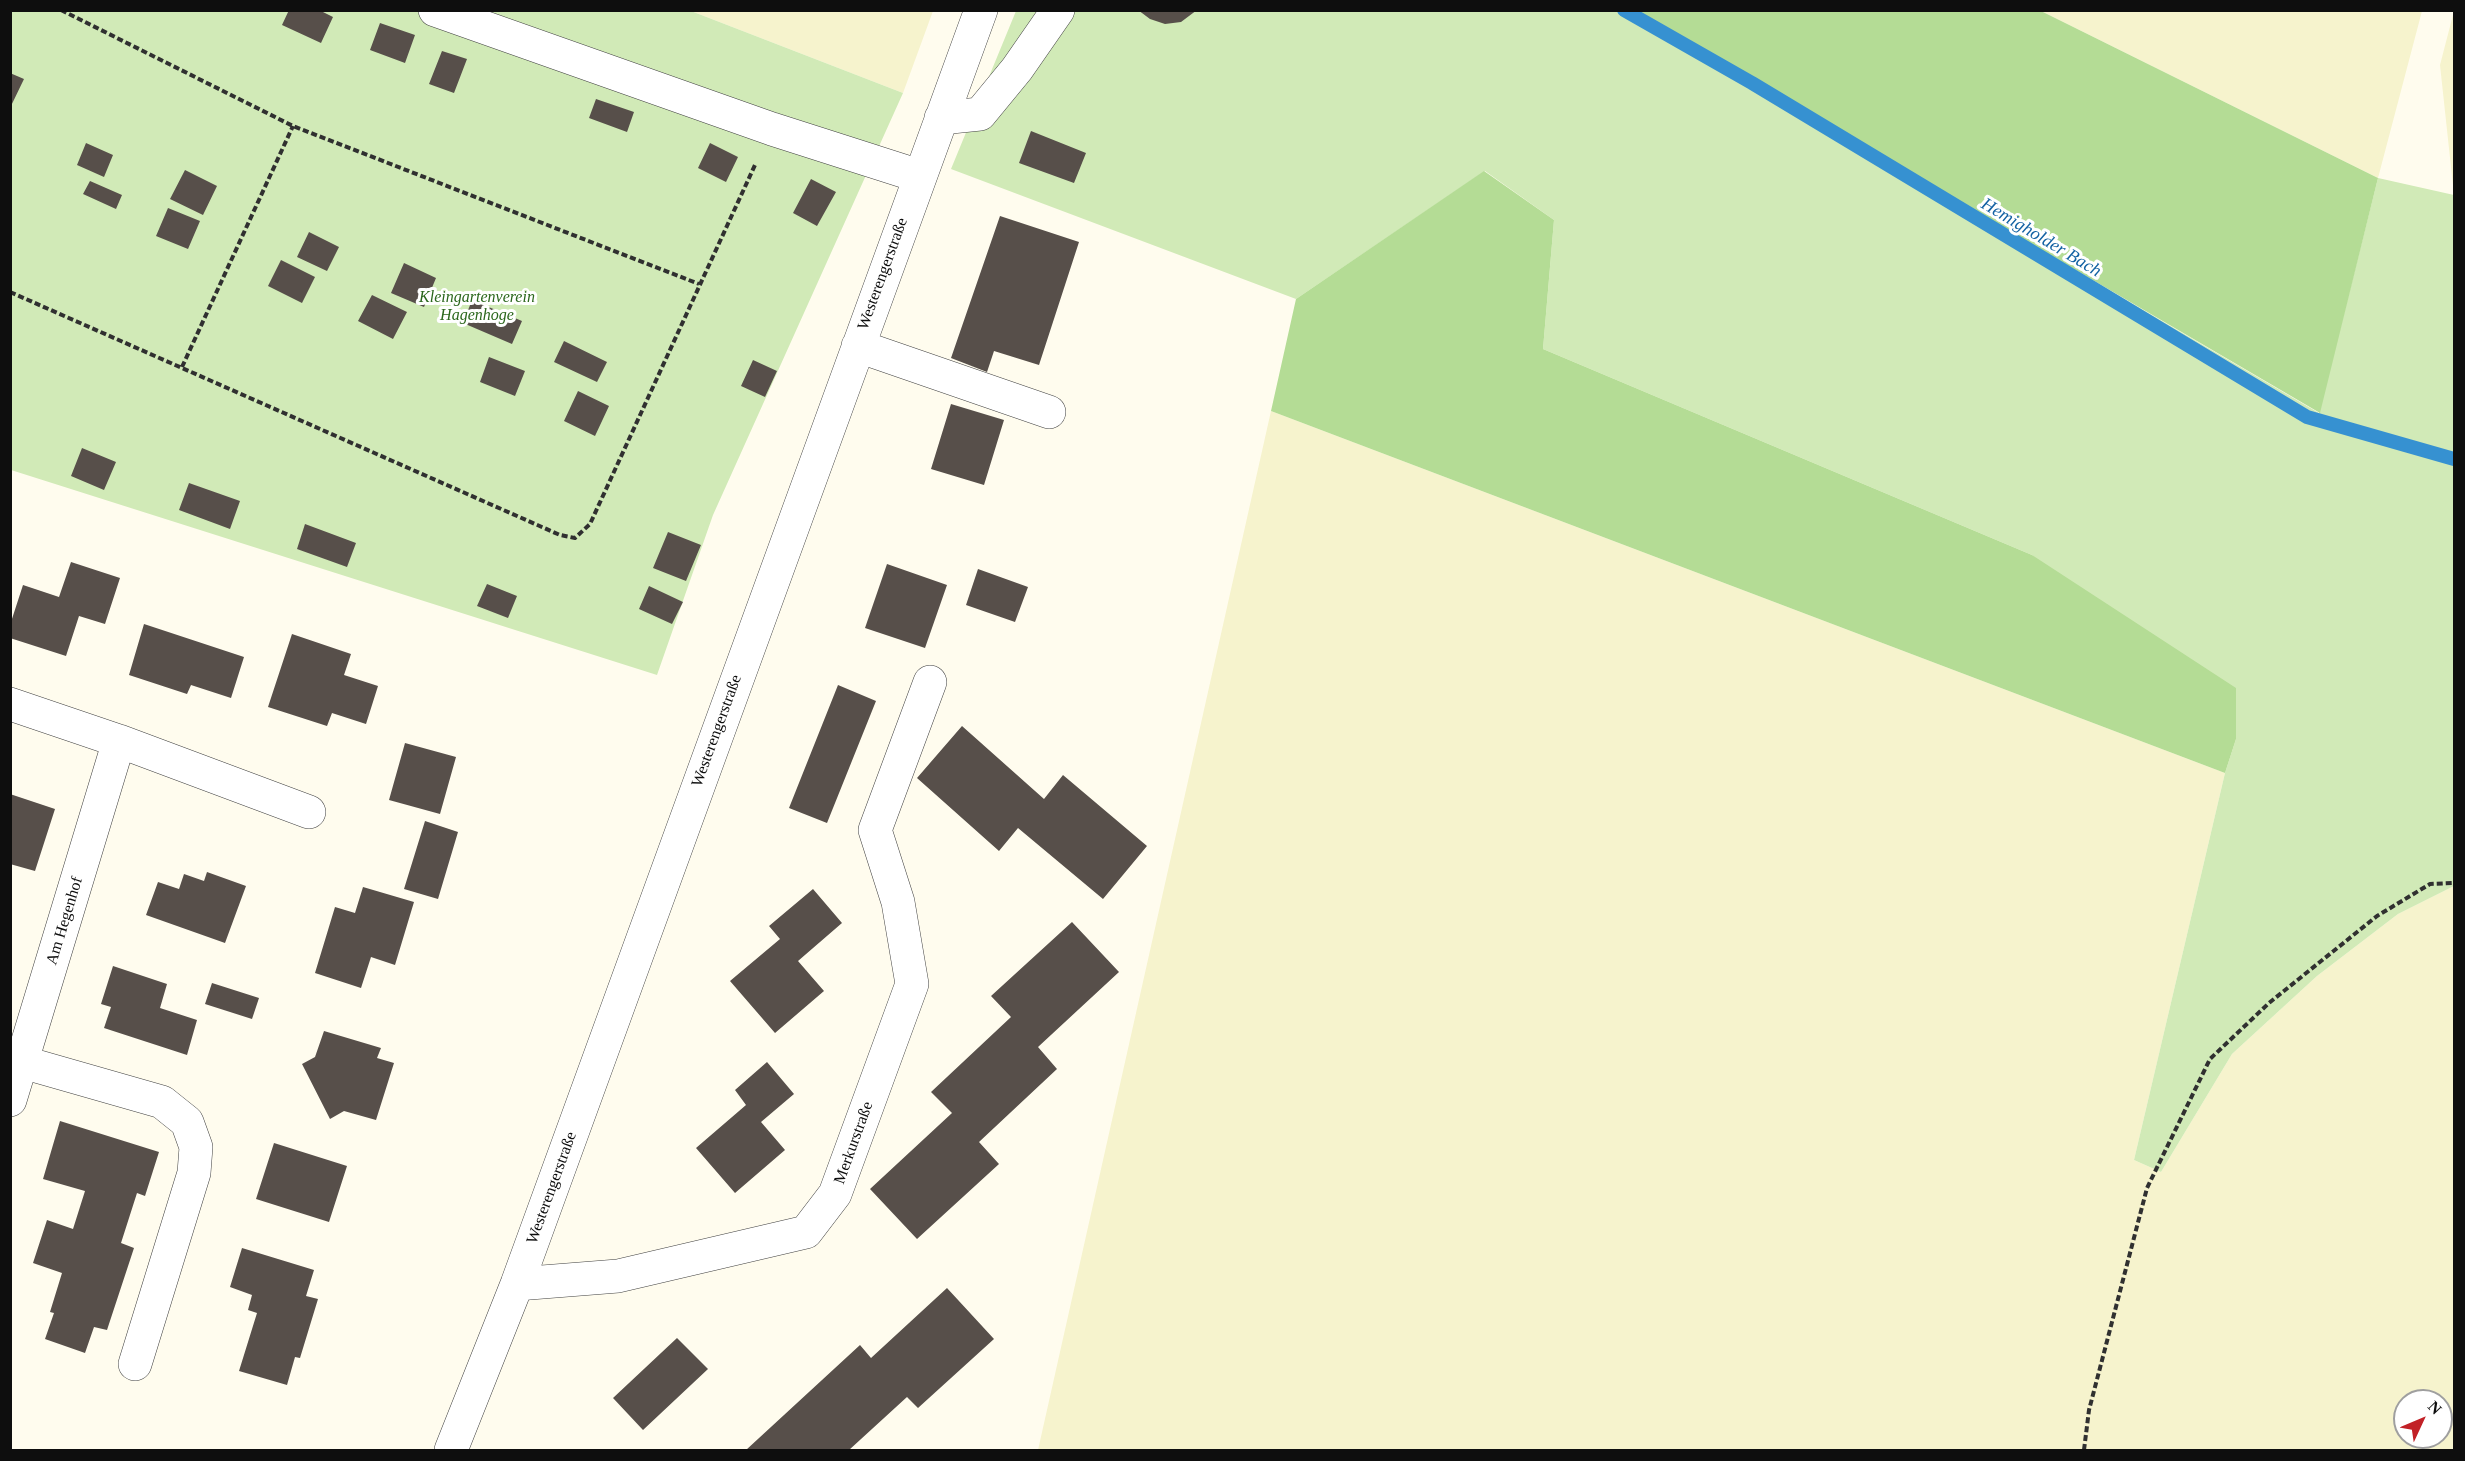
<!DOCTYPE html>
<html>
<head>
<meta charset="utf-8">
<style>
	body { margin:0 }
	#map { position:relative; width:2465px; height:1461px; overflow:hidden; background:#fffcee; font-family:"Times New Roman",serif }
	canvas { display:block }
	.frame { position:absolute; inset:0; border:12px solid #0e0e0e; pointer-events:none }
	.north { position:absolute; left:2393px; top:1389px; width:60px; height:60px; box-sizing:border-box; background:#fff; border:2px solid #9f9f9f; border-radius:50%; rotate:46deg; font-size:16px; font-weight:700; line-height:24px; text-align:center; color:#0e0e0e }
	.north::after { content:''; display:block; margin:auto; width:21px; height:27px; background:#c22127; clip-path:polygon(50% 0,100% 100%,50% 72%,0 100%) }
</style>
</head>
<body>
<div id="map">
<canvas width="2465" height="1461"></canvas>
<div class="frame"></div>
<div class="north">N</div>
</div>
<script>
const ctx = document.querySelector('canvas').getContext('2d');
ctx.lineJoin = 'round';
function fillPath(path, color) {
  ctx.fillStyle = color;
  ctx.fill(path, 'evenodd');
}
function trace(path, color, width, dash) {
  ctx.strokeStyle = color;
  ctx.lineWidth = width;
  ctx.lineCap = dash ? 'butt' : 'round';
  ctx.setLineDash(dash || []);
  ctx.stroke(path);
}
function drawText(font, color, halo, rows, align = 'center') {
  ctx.font = font + ' "Times New Roman",serif';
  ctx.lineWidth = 6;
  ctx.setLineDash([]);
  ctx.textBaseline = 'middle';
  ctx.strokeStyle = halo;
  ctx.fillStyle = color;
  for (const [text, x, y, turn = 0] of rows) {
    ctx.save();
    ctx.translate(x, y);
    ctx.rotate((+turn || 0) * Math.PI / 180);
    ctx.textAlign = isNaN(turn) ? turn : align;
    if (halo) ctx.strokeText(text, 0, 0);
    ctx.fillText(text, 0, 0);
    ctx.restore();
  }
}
const farmland = new Path2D(`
	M 691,11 L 933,11 L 903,93 Z
	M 2041,11 L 2422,11 L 2378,178 Z
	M 2454,11 L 2454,195 L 2440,65 Z
	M 1271,411 L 2225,773 L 2134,1160 L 2161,1172 L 2232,1054 L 2317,976 L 2398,914 L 2454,886 L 2454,1450 L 1038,1450 ZM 2405,1401 L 2441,1401 L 2441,1437 L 2405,1437 Z`);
const green = new Path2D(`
	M 11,11 L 691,11 L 903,93 L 713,515 L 657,675 L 11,470 Z
	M 1016,11 L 1633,11 L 2319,413 L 2378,178 L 2454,195 L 2454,886 L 2398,914 L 2317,976 L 2232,1054 L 2161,1172 L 2134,1160 L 2225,773 L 2236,739 L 2032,555 L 1543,349 L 1554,220 L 1485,171 L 1296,299 L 951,169 Z`);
const forest = new Path2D(`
	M 1633,11 L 2041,11 L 2378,178 L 2320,413 Z
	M 1484,171 L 1554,220 L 1543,349 L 2032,555 L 2236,688 L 2236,739 L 2225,773 L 1271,411 L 1296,299 Z`);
const stream = new Path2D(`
	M 1624,10 L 1752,83 L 2307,417 L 2454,459`);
const building = new Path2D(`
	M 289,10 L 319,10 L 333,17 L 321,43 L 282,25 Z
	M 1138,10 L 1197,10 L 1181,22 L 1165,24 L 1150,19 Z
	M 380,23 L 415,35 L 405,63 L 370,50 Z
	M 442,51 L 467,59 L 454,93 L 429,84 Z
	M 10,73 L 24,79 L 10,108 Z
	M 596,99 L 634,112 L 627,132 L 589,118 Z
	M 1031,131 L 1086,153 L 1074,183 L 1019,163 Z
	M 86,143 L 113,155 L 104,177 L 77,165 Z
	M 710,143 L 738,157 L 726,182 L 698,168 Z
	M 185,170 L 217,186 L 203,215 L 170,199 Z
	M 811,179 L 836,192 L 817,226 L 793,213 Z
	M 90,181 L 122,195 L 116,209 L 83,194 Z
	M 168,208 L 200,221 L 188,249 L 156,236 Z
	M 1000,216 L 1079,242 L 1039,365 L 994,351 L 987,372 L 951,358 Z
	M 309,232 L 339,247 L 327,271 L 297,257 Z
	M 281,260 L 315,277 L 302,303 L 268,286 Z
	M 404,263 L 436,278 L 424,307 L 391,293 Z
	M 372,295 L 407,312 L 393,339 L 358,321 Z
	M 472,300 L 522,321 L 512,344 L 463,323 Z
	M 564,341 L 607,362 L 597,382 L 554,362 Z
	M 489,357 L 525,371 L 515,396 L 480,382 Z
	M 753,360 L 777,371 L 765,397 L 741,386 Z
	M 578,391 L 609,406 L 595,436 L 564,421 Z
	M 951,404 L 1004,420 L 984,485 L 931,469 Z
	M 82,448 L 116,462 L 104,490 L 71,476 Z
	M 189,483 L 240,501 L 230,529 L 179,510 Z
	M 305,524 L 356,543 L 347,567 L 297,549 Z
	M 668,532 L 701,545 L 686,581 L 653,568 Z
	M 71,562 L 120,578 L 105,624 L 79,616 L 66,656 L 10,638 L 10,625 L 23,585 L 59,597 Z
	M 887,564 L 947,585 L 925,648 L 865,628 Z
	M 978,569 L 1028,587 L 1015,622 L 966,605 Z
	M 487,584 L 517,596 L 508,618 L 477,606 Z
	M 649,586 L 683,602 L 672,624 L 639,609 Z
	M 144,624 L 244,657 L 231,698 L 191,685 L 187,694 L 129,675 Z
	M 292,634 L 351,654 L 344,675 L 378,686 L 366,724 L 332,713 L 327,726 L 268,707 Z
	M 838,685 L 876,701 L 827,823 L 789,808 Z
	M 962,726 L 1044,799 L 1063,775 L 1147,846 L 1103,899 L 1018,828 L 999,851 L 917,778 Z
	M 405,743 L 456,757 L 440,814 L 389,800 Z
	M 10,794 L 55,809 L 35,871 L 10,864 Z
	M 425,821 L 458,832 L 438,899 L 404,889 Z
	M 207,872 L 246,886 L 225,943 L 146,915 L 158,882 L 179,889 L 184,874 L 204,881 Z
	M 363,887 L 414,902 L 395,965 L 371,957 L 361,988 L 315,973 L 335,907 L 355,913 Z
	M 813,889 L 842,923 L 798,961 L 824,991 L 775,1033 L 730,981 L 780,939 L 769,926 Z
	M 1072,922 L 1119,972 L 1038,1047 L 1057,1069 L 979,1142 L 999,1164 L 917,1239 L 870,1189 L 952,1113 L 931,1092 L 1011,1017 L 991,996 Z
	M 113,966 L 167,984 L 160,1008 L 197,1020 L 187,1055 L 104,1028 L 111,1007 L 101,1004 Z
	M 212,983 L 259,998 L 252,1019 L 205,1004 Z
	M 324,1031 L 381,1048 L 377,1058 L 394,1063 L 376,1120 L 344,1111 L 330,1119 L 302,1064 L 315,1057 Z
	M 767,1062 L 794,1094 L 761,1122 L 785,1150 L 735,1193 L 696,1148 L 746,1105 L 735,1090 Z
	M 60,1121 L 159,1152 L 145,1196 L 137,1193 L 121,1243 L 134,1248 L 107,1330 L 94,1327 L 85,1353 L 45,1339 L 54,1313 L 50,1312 L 62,1273 L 33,1263 L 47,1220 L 73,1229 L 85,1191 L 43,1179 Z
	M 274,1143 L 347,1166 L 329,1222 L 256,1199 Z
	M 242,1248 L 314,1270 L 306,1296 L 318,1299 L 300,1358 L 295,1357 L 287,1385 L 239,1371 L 257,1313 L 248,1310 L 252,1295 L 230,1287 Z
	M 947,1288 L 994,1339 L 918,1408 L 907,1397 L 849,1450 L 746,1450 L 860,1345 L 871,1358 Z
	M 677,1338 L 708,1369 L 643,1430 L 613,1398 Z`);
const path = new Path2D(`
	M 61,10 L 293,126 L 699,284
	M 10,292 L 560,535 L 575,538 L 590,524 L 755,165
	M 182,367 L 293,126
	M 2084,1450 L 2089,1410 L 2147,1188 L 2210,1059 L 2269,1003 L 2377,916 L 2430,884 L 2454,883`);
const minor = new Path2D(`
	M 435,10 L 772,129 L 919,176
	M 941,118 L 980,114 L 1017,69 L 1058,10
	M 858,346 L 1049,412
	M 10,704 L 119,741 L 10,1100
	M 119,741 L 309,812
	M 22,1062 L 162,1102 L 187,1122 L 196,1147 L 194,1173 L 135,1364
	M 517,1284 L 618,1276 L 806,1232 L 835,1194 L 912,984 L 898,902 L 875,830 L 930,682
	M 451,1450 L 517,1284 L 981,10`);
const streetNames = [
	["Westerengerstraße",883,274,-70],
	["Westerengerstraße",717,731,-70],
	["Am Hegenhof",65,921,-73],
	["Merkurstraße",854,1143,-70],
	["Westerengerstraße",552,1188,-70]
];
const parkNames = [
	["Kleingartenverein",477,298],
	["Hagenhoge",477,316]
];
const waterNames = [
	["Hemigholder Bach",2041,238,31]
];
fillPath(farmland, '#f6f3cd');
fillPath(green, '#d1eab7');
fillPath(forest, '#b4dc95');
trace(stream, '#3691d1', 14);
fillPath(building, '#574f4a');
trace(minor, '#414141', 34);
trace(path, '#303030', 4, [6, 3]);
trace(minor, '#fff', 33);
drawText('16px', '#0e0e0e', '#fff', streetNames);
drawText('italic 16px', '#2b671c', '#fff', parkNames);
drawText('italic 18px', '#1362a3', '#fff', waterNames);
</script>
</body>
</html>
